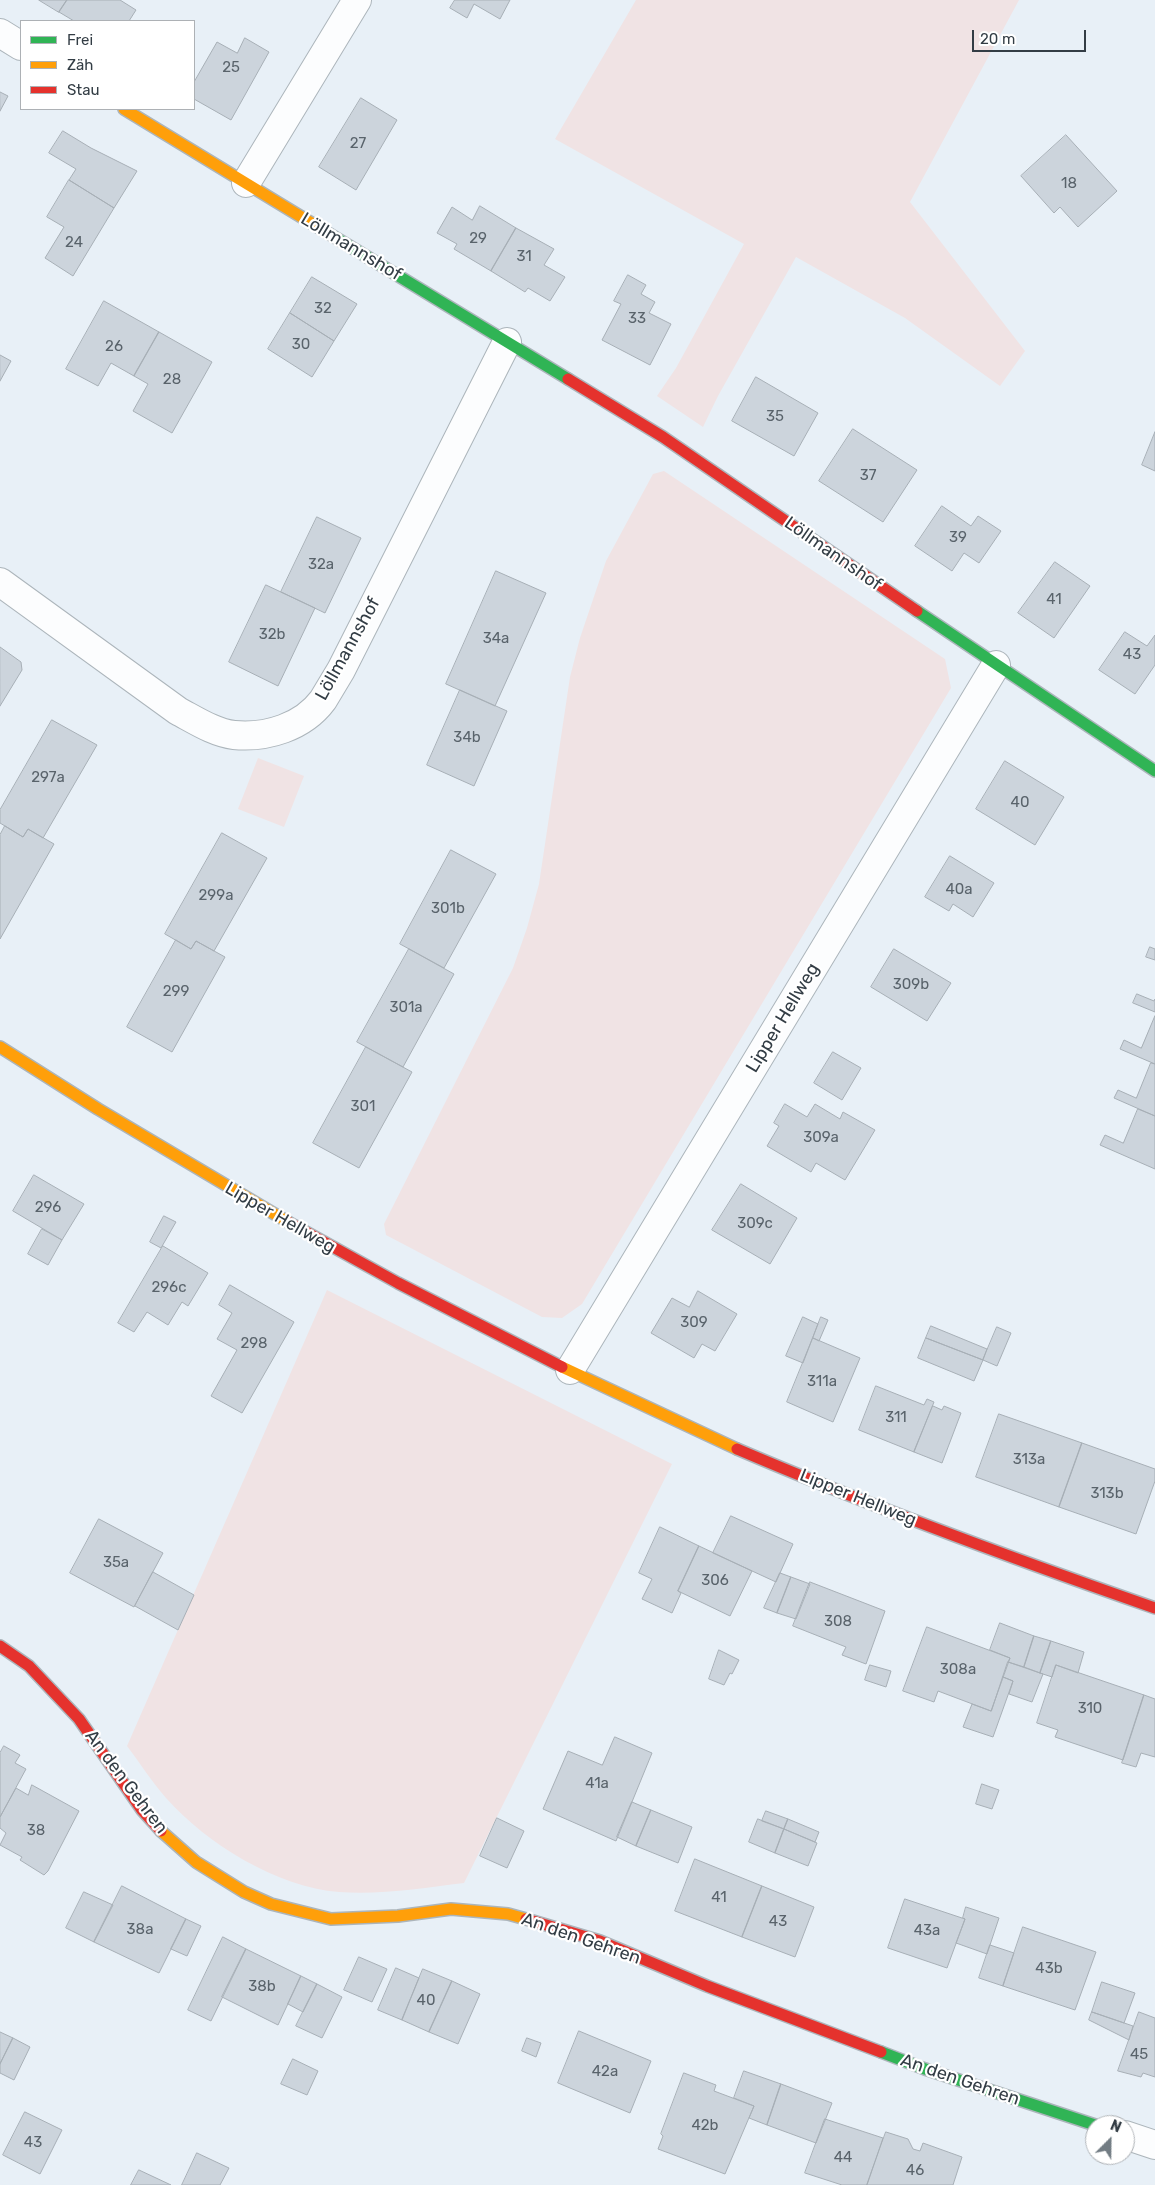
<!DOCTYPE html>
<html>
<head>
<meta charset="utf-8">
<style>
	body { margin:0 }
	#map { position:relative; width:1155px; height:2185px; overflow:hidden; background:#e8f0f7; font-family:Rubik,sans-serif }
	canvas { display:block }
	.legend { position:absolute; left:20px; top:20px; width:175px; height:90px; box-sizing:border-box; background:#fff; border:1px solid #adb1b5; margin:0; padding:6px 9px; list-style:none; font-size:15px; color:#333d45 }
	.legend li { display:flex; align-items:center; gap:10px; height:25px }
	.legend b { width:25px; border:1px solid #adb1b5 }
	.north { position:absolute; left:1085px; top:2115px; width:50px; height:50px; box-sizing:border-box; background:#fff; border:1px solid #adb1b5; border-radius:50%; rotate:23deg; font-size:14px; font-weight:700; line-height:20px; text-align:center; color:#333d45 }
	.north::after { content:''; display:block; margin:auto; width:18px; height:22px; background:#727c83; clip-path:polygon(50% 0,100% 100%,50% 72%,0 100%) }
	.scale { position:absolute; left:972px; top:30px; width:114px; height:22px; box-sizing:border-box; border:2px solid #333d45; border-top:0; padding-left:6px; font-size:15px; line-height:18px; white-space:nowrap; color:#333d45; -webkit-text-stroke:4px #fff; paint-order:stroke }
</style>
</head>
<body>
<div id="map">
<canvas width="1155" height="2185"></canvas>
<ul class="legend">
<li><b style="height:6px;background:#30b455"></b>Frei</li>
<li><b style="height:6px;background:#ff9f0a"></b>Zäh</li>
<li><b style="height:6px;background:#e5322d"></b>Stau</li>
</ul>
<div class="north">N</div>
<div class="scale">20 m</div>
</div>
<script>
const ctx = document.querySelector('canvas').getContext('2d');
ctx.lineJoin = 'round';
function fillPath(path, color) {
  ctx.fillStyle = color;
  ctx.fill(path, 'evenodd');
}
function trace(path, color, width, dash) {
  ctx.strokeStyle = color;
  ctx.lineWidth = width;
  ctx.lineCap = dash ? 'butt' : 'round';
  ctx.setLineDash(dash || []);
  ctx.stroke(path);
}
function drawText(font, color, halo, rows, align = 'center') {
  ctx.font = font + ' Rubik,sans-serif';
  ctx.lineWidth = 4.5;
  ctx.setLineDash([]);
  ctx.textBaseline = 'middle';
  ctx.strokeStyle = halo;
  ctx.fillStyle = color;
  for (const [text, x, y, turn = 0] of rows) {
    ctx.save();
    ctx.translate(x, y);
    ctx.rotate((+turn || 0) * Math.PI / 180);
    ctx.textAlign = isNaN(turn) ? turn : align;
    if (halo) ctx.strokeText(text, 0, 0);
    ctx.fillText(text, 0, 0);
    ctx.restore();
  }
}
const green = new Path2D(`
	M 636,0 L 1019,0 L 910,202 L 1025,351 L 1000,386 L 905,318 L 796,257 L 718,396 L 703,427 L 657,396 L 676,368 L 744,244 L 555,139 Z
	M 664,471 L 945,659 L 951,688 L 582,1304 L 562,1318 L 542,1317 L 386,1235 L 384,1224 L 513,968 L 527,928 L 539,884 L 570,677 L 580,638 L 606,561 L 653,474 Z
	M 258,758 L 304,776 L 284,827 L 238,809 Z
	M 327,1290 L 672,1464 L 464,1883 C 423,1888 381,1895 339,1892 C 277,1887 207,1844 166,1798 C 152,1782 140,1763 127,1746 Z`);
const building = new Path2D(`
	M 39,0 L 67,0 L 59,12 Z
	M 67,0 L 120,0 L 136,10 L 129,21 L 74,21 L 59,12 Z
	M 455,0 L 510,0 L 500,19 L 474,4 L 467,18 L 450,8 Z
	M 245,38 L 269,52 L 231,120 L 194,99 L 194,82 L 217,42 L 237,53 Z
	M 0,92 L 8,96 L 0,111 Z
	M 361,98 L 397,120 L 356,190 L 319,167 Z
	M 63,131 L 91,148 L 137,171 L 114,208 L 69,180 L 76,169 L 49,153 Z
	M 1066,135 L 1117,191 L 1078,227 L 1060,207 L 1054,213 L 1021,176 Z
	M 69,180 L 114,208 L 73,276 L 45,258 L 64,227 L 47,217 Z
	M 480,206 L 516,228 L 491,271 L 454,249 L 457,244 L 437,233 L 452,207 L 472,220 Z
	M 516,228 L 554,249 L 544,265 L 565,277 L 550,301 L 528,288 L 525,292 L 491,271 Z
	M 628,275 L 646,285 L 641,294 L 655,302 L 649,313 L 671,324 L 650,365 L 602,340 L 621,304 L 614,301 Z
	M 312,277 L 357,304 L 334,341 L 290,313 Z
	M 104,301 L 159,332 L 134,376 L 111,363 L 98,386 L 66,369 Z
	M 290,313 L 334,341 L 312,377 L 268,349 Z
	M 159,332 L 212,362 L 172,433 L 133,411 L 148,384 L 134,376 Z
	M 0,355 L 11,361 L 0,381 Z
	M 756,377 L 818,413 L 794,456 L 732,421 Z
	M 853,429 L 917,470 L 883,522 L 819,481 Z
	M 1155,432 L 1155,471 L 1142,465 Z
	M 942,506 L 971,526 L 978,516 L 1001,531 L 979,563 L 964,553 L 952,571 L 915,546 Z
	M 317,517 L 361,538 L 325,613 L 281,592 Z
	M 1055,562 L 1090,586 L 1054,638 L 1018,613 Z
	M 496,571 L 546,593 L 495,706 L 446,684 Z
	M 266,585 L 315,608 L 278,686 L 229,662 Z
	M 1125,632 L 1147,646 L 1155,635 L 1155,665 L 1135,694 L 1099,670 Z
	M 0,647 L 21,662 L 22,670 L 0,706 Z
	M 460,690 L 507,711 L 474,786 L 427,765 Z
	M 52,720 L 97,745 L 43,838 L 28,829 L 23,837 L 0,823 L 0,810 Z
	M 1005,761 L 1064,797 L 1035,845 L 976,809 Z
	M 5,826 L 23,837 L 28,829 L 54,844 L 0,939 L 0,835 Z
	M 222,833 L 267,858 L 214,951 L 196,941 L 191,949 L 165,934 Z
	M 451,850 L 496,874 L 444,968 L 400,944 Z
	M 950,856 L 994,883 L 973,917 L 953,904 L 949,911 L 925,897 Z
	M 176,940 L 191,949 L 196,941 L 225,957 L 172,1052 L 127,1027 Z
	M 1150,947 L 1155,949 L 1155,960 L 1146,957 Z
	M 409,949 L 454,974 L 403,1067 L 357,1042 Z
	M 894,949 L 951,983 L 927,1021 L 871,987 Z
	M 1137,994 L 1154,1001 L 1155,999 L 1155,1012 L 1133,1003 Z
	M 1155,1016 L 1155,1064 L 1120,1049 L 1124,1040 L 1141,1048 Z
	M 366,1047 L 412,1072 L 359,1168 L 313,1143 Z
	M 833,1052 L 861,1068 L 842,1100 L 814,1083 Z
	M 1151,1063 L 1155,1064 L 1155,1116 L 1114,1098 L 1118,1090 L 1136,1098 Z
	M 785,1104 L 807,1117 L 815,1104 L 840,1119 L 843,1112 L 875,1130 L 845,1180 L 816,1163 L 811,1172 L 767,1146 L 779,1126 L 774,1123 Z
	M 1138,1109 L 1155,1116 L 1155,1169 L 1100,1145 L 1105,1135 L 1123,1143 Z
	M 34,1175 L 84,1204 L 62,1240 L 13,1211 Z
	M 741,1184 L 797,1218 L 770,1264 L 712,1230 Z
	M 164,1216 L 176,1222 L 161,1248 L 150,1242 Z
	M 42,1229 L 62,1240 L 48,1265 L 28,1254 Z
	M 163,1246 L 208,1273 L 188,1306 L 182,1302 L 168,1325 L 147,1312 L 134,1332 L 118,1323 Z
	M 230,1285 L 294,1322 L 242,1413 L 211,1396 L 237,1350 L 217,1339 L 232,1313 L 219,1305 Z
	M 698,1291 L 737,1314 L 715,1351 L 702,1344 L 694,1358 L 651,1333 L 672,1298 L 689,1307 Z
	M 803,1317 L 818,1324 L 803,1363 L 786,1356 Z
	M 821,1317 L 828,1320 L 819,1341 L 813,1338 Z
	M 931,1326 L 987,1349 L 983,1360 L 926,1338 Z
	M 997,1327 L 1011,1333 L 997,1366 L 983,1360 Z
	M 813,1338 L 860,1358 L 833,1422 L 787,1402 Z
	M 926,1338 L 983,1360 L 974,1381 L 918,1358 Z
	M 876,1386 L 924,1405 L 927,1399 L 934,1402 L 914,1452 L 859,1430 Z
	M 933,1406 L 942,1410 L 944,1406 L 961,1413 L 942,1463 L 914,1452 Z
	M 999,1414 L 1082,1443 L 1059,1507 L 976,1477 Z
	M 1082,1443 L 1155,1469 L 1155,1481 L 1136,1534 L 1059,1507 Z
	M 731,1516 L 793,1544 L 776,1582 L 713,1553 Z
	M 99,1519 L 163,1553 L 134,1607 L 70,1573 Z
	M 660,1527 L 699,1546 L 678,1591 L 681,1593 L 672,1613 L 642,1599 L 652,1579 L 639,1573 Z
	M 699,1546 L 752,1571 L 730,1616 L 678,1591 Z
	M 153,1572 L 194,1595 L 178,1630 L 135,1606 Z
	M 780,1573 L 791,1577 L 777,1613 L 764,1608 Z
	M 791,1577 L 810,1584 L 796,1619 L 777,1613 Z
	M 810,1582 L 885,1611 L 866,1664 L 842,1655 L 846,1647 L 793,1626 Z
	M 1000,1623 L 1034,1636 L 1024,1667 L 1008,1662 L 1010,1658 L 990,1650 Z
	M 927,1627 L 1010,1658 L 991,1711 L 938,1691 L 934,1702 L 903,1691 Z
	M 1034,1636 L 1051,1641 L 1040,1673 L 1024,1667 Z
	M 1051,1641 L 1084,1652 L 1078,1673 L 1056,1665 L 1052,1677 L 1040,1673 Z
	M 719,1650 L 739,1660 L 732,1674 L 730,1673 L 724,1685 L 709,1679 Z
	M 1008,1662 L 1043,1674 L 1032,1702 L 1009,1694 L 1013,1681 L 1003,1677 Z
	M 870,1665 L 891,1671 L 886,1687 L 865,1680 Z
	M 1056,1665 L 1144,1695 L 1123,1760 L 1055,1737 L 1058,1730 L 1037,1723 Z
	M 1003,1677 L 1013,1681 L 993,1737 L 963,1727 L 972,1704 L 991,1711 Z
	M 1144,1695 L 1155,1699 L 1155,1757 L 1141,1753 L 1136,1767 L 1122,1763 Z
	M 615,1737 L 652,1753 L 616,1841 L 543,1809 L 568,1751 L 602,1765 Z
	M 4,1746 L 20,1755 L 15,1763 L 26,1769 L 0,1817 L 0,1753 Z
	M 982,1784 L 999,1790 L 992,1809 L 976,1804 Z
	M 32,1785 L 79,1811 L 48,1871 L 44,1875 L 20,1860 L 22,1857 L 0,1845 L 6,1833 L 0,1828 L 0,1817 L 16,1788 L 28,1795 Z
	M 632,1802 L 651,1810 L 636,1846 L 617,1837 Z
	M 651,1810 L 692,1827 L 678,1863 L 636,1846 Z
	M 766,1811 L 788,1819 L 784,1829 L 762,1821 Z
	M 497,1818 L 524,1831 L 507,1868 L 480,1856 Z
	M 758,1819 L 784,1829 L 775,1853 L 749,1842 Z
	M 788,1819 L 819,1832 L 815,1842 L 784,1829 Z
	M 784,1829 L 817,1843 L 808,1866 L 775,1853 Z
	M 695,1859 L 762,1886 L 742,1937 L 675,1911 Z
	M 122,1886 L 186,1919 L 159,1973 L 94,1942 Z
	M 762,1886 L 814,1907 L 795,1957 L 742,1937 Z
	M 84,1892 L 113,1905 L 94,1942 L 66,1928 Z
	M 905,1899 L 965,1919 L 947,1968 L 888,1948 Z
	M 966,1907 L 999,1918 L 987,1954 L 956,1943 L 965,1919 L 963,1918 Z
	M 186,1919 L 201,1926 L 187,1956 L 171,1949 Z
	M 1023,1927 L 1096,1952 L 1075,2010 L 1003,1986 Z
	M 223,1937 L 246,1949 L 211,2021 L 188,2010 Z
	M 990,1945 L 1014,1953 L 1003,1986 L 979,1978 Z
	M 246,1949 L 301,1976 L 278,2025 L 222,1997 Z
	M 359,1957 L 387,1969 L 372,2002 L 344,1990 Z
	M 396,1968 L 419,1978 L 402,2020 L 378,2010 Z
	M 423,1969 L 452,1981 L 429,2032 L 402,2020 Z
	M 301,1976 L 317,1984 L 303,2012 L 288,2004 Z
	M 452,1981 L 480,1994 L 458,2044 L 429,2032 Z
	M 1102,1982 L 1135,1993 L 1124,2023 L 1092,2012 Z
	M 317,1984 L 342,1997 L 322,2038 L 296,2026 Z
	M 1092,2012 L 1133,2026 L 1129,2040 L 1089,2020 Z
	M 1139,2012 L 1155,2018 L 1155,2077 L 1143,2073 L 1141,2077 L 1118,2071 Z
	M 579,2031 L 651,2061 L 630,2113 L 558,2083 Z
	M 0,2032 L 13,2038 L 0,2064 Z
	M 13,2038 L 30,2047 L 14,2080 L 0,2073 L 0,2064 Z
	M 527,2038 L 541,2043 L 536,2057 L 522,2051 Z
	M 293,2059 L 318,2071 L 307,2095 L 281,2084 Z
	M 744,2071 L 781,2084 L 767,2125 L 749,2118 L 754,2106 L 734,2098 Z
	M 684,2073 L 716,2085 L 714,2091 L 754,2106 L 725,2174 L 658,2149 L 663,2136 L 661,2134 Z
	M 781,2084 L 832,2103 L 816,2143 L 767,2125 Z
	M 25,2112 L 62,2130 L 40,2174 L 3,2155 Z
	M 825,2119 L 883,2138 L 867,2185 L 842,2185 L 805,2173 Z
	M 886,2132 L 908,2139 L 913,2149 L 920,2151 L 923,2143 L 962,2157 L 953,2185 L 867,2185 Z
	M 197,2153 L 229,2168 L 220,2185 L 182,2185 Z
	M 139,2170 L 171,2185 L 131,2185 Z`);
const street = new Path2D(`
	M 0,33 L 21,46
	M 246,183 L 357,0
	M 0,582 L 178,711 C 195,720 215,733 234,735 C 267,738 303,727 323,700 C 329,690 335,680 341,670 L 507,342
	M 570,1370 L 996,665
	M 1125,2135 L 1155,2145`);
const fast = new Path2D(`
	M 313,224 L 568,379
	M 917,611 L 1155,771
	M 881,2052 L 925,2069 L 1095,2125`);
const slow = new Path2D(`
	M 124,109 L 313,224
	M 0,1047 L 98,1109 L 288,1222
	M 562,1367 L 737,1449
	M 161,1831 L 196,1862 L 244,1892 L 271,1904 L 331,1919 L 398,1916 L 451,1909 L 508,1914 L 526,1919`);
const jam = new Path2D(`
	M 568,379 L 663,437 L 917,611
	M 288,1222 L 398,1283 L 562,1367
	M 737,1449 C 875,1508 1014,1559 1155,1608
	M 0,1646 L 29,1666 L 79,1719 L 142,1810 L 161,1831
	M 526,1919 L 600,1941 L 707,1986 L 881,2052`);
const numberNames = [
	["25",231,68],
	["27",358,144],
	["18",1069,184],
	["29",478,239],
	["24",74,243],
	["31",524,257],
	["32",323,309],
	["33",637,319],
	["30",301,345],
	["26",114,347],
	["28",172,380],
	["35",775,417],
	["37",868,476],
	["39",958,538],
	["32a",321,565],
	["41",1054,600],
	["32b",272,635],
	["34a",496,639],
	["43",1132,655],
	["34b",467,738],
	["297a",48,778],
	["40",1020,803],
	["40a",959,890],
	["299a",216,896],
	["301b",448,909],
	["309b",911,985],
	["299",176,992],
	["301a",406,1008],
	["301",363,1107],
	["309a",821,1138],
	["296",48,1208],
	["309c",755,1224],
	["296c",169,1288],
	["309",694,1323],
	["298",254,1344],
	["311a",822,1382],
	["311",896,1418],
	["313a",1029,1460],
	["313b",1107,1494],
	["35a",116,1563],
	["306",715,1581],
	["308",838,1622],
	["308a",958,1670],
	["310",1090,1709],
	["41a",597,1784],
	["38",36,1831],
	["41",719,1898],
	["43",778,1922],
	["38a",140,1930],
	["43a",927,1931],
	["43b",1049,1969],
	["38b",262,1987],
	["40",426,2001],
	["45",1139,2055],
	["42a",605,2072],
	["42b",705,2126],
	["43",33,2143],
	["44",843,2158],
	["46",915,2171]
];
const streetNames = [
	["Löllmannshof",351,247,31],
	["Löllmannshof",833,554,35],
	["Löllmannshof",348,649,-61],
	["Lipper Hellweg",783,1018,-59],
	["Lipper Hellweg",280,1218,30],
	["Lipper Hellweg",858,1498,22],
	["An den Gehren",126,1782,53],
	["An den Gehren",581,1939,19],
	["An den Gehren",960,2080,19]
];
fillPath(green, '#f0e3e4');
fillPath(building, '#ccd4dc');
trace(building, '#a7afb6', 1);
trace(street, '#acb5bb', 30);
trace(fast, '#acb5bb', 14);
trace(slow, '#acb5bb', 14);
trace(jam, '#acb5bb', 14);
trace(street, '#fcfdfe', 28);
trace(fast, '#30b455', 11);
trace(slow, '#ff9f0a', 11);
trace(jam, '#e5322d', 11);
drawText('15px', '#59636b', null, numberNames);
drawText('18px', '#333d45', '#fff', streetNames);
</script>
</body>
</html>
